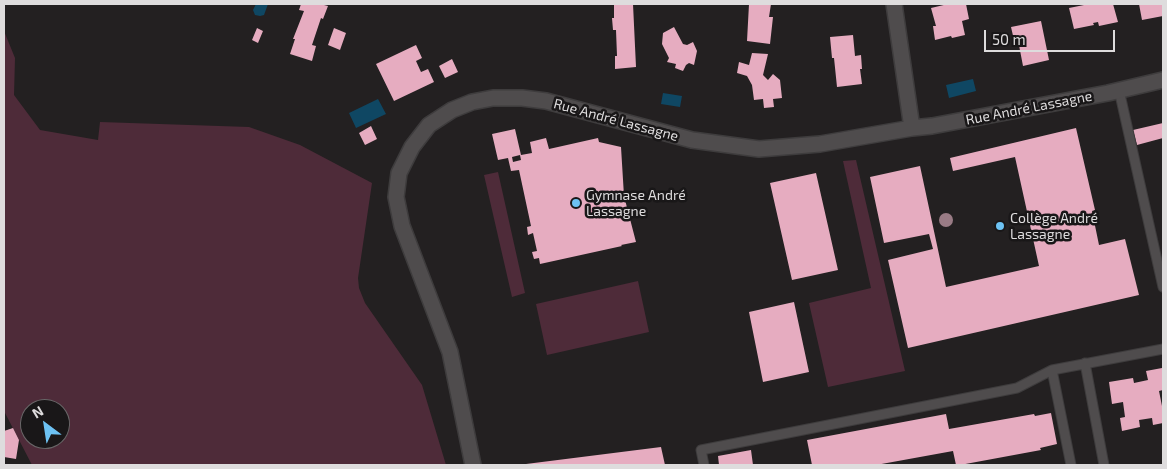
<!DOCTYPE html>
<html>
<head>
<meta charset="utf-8">
<style>
	body { margin:0 }
	#map { position:relative; width:1167px; height:469px; overflow:hidden; background:#232021; font-family:"Exo 2",sans-serif }
	canvas { display:block }
	.frame { position:absolute; inset:0; border:5px solid #dedcdd; pointer-events:none }
	.north { position:absolute; left:20px; top:399px; width:50px; height:50px; box-sizing:border-box; background:#191718; border:1px solid #686667; border-radius:50%; rotate:329deg; font-size:14px; font-weight:700; line-height:20px; text-align:center; color:#dedcdd }
	.north::after { content:''; display:block; margin:auto; width:18px; height:22px; background:#6dc2f3; clip-path:polygon(50% 0,100% 100%,50% 72%,0 100%) }
	.scale { position:absolute; left:984px; top:30px; width:131px; height:22px; box-sizing:border-box; border:2px solid #dedcdd; border-top:0; padding-left:6px; font-size:15px; line-height:18px; white-space:nowrap; color:#dedcdd; -webkit-text-stroke:4px #191718; paint-order:stroke }
</style>
</head>
<body>
<div id="map">
<canvas width="1167" height="469"></canvas>
<div class="frame"></div>
<div class="north">N</div>
<div class="scale">50 m</div>
</div>
<script>
const ctx = document.querySelector('canvas').getContext('2d');
ctx.lineJoin = 'round';
function fillPath(path, color) {
  ctx.fillStyle = color;
  ctx.fill(path, 'evenodd');
}
function trace(path, color, width, dash) {
  ctx.strokeStyle = color;
  ctx.lineWidth = width;
  ctx.lineCap = dash ? 'butt' : 'round';
  ctx.setLineDash(dash || []);
  ctx.stroke(path);
}
function drawText(font, color, halo, rows, align = 'center') {
  ctx.font = font + ' "Exo 2",sans-serif';
  ctx.lineWidth = 5;
  ctx.setLineDash([]);
  ctx.textBaseline = 'middle';
  ctx.strokeStyle = halo;
  ctx.fillStyle = color;
  for (const [text, x, y, turn = 0] of rows) {
    ctx.save();
    ctx.translate(x, y);
    ctx.rotate((+turn || 0) * Math.PI / 180);
    ctx.textAlign = isNaN(turn) ? turn : align;
    if (halo) ctx.strokeText(text, 0, 0);
    ctx.fillText(text, 0, 0);
    ctx.restore();
  }
}
const green = new Path2D(`
	M 4,31 L 15,58 L 14,95 L 40,130 L 98,140 L 100,122 L 249,127 L 300,145 L 372,183 L 358,278 L 359,288 L 365,303 L 422,385 L 446,465 L 32,465 L 4,411 ZM 30,409 L 60,409 L 60,439 L 30,439 Z
	M 856,160 L 905,371 L 828,387 L 809,303 L 871,288 L 843,161 Z
	M 498,172 L 525,293 L 512,297 L 484,175 Z
	M 638,281 L 649,332 L 547,355 L 536,304 Z`);
const water = new Path2D(`
	M 256,4 L 268,4 L 264,15 L 260,16 L 255,15 L 253,10 Z
	M 973,79 L 976,91 L 949,98 L 946,85 Z
	M 663,93 L 682,96 L 680,107 L 661,104 Z
	M 378,99 L 386,114 L 356,128 L 349,113 Z`);
const building = new Path2D(`
	M 301,4 L 320,4 L 328,6 L 323,19 L 321,18 L 312,45 L 316,46 L 312,61 L 290,54 L 295,39 L 293,39 L 304,11 L 299,10 Z
	M 614,4 L 633,4 L 636,67 L 615,69 L 615,56 L 617,56 L 616,30 L 613,30 L 612,18 L 614,18 Z
	M 749,4 L 771,4 L 769,17 L 773,17 L 770,44 L 747,41 Z
	M 948,4 L 966,4 L 969,19 L 962,21 L 965,35 L 952,38 L 951,36 L 935,40 L 933,26 L 936,26 L 931,8 Z
	M 1089,4 L 1113,4 L 1118,22 L 1099,26 L 1098,22 L 1093,23 L 1094,25 L 1074,29 L 1069,8 Z
	M 1139,4 L 1163,4 L 1163,16 L 1142,20 Z
	M 1041,21 L 1049,60 L 1023,66 L 1018,40 L 1014,40 L 1011,27 Z
	M 674,27 L 683,44 L 687,45 L 693,42 L 697,51 L 694,65 L 689,63 L 686,65 L 683,71 L 675,68 L 676,64 L 667,62 L 669,58 L 662,44 L 663,33 Z
	M 257,28 L 263,31 L 258,43 L 252,40 Z
	M 334,28 L 346,33 L 340,50 L 328,45 Z
	M 853,35 L 855,56 L 861,55 L 862,69 L 860,69 L 862,84 L 837,87 L 834,58 L 832,58 L 830,37 Z
	M 416,45 L 422,58 L 416,61 L 421,72 L 428,69 L 434,82 L 394,101 L 376,64 Z
	M 752,53 L 768,54 L 763,75 L 768,80 L 773,74 L 780,80 L 782,98 L 773,99 L 774,107 L 764,108 L 763,99 L 754,100 L 752,85 L 747,76 L 737,73 L 739,62 L 749,65 Z
	M 452,59 L 458,72 L 445,78 L 439,66 Z
	M 1163,123 L 1163,138 L 1137,145 L 1133,130 Z
	M 371,126 L 377,139 L 365,145 L 359,133 Z
	M 1076,128 L 1095,210 L 1092,211 L 1099,245 L 1125,239 L 1139,295 L 908,348 L 888,260 L 933,249 L 929,234 L 884,243 L 870,177 L 920,166 L 946,287 L 1039,266 L 1015,157 L 953,171 L 950,158 Z
	M 515,129 L 521,155 L 532,153 L 530,142 L 546,138 L 549,149 L 598,138 L 599,142 L 621,147 L 624,196 L 636,242 L 621,245 L 622,246 L 540,264 L 539,258 L 534,259 L 532,252 L 537,251 L 533,233 L 528,235 L 527,227 L 531,226 L 519,170 L 511,171 L 508,158 L 498,160 L 492,134 ZM 520,155 L 521,160 L 513,162 L 512,157 Z
	M 816,173 L 838,270 L 792,280 L 770,183 Z
	M 794,302 L 809,372 L 763,382 L 749,312 Z
	M 1162,368 L 1163,390 L 1159,391 L 1162,406 L 1163,405 L 1163,423 L 1153,425 L 1152,418 L 1139,420 L 1140,427 L 1122,431 L 1120,418 L 1125,417 L 1123,402 L 1112,404 L 1109,382 L 1133,378 L 1134,383 L 1148,380 L 1146,371 Z
	M 1051,413 L 1057,444 L 1040,448 L 1041,450 L 960,465 L 956,465 L 953,451 L 876,465 L 812,465 L 807,440 L 946,414 L 949,429 L 1034,414 L 1035,416 Z
	M 13,428 L 19,440 L 16,459 L 4,457 L 4,431 Z
	M 661,447 L 665,465 L 526,465 L 526,464 Z
	M 751,450 L 753,465 L 719,465 L 718,456 Z`);
const lane = new Path2D(`
	M 1119,90 L 1163,287
	M 1085,363 L 1104,465
	M 1052,370 L 1071,465
	M 704,465 L 701,450 L 1017,388 L 1052,370 L 1163,349`);
const street = new Path2D(`
	M 894,4 L 912,128
	M 473,465 L 450,352 L 402,226 L 396,197 L 399,173 L 412,147 L 429,125 L 452,110 L 472,102 L 493,98 L 522,98 L 546,101 L 692,140 L 759,149 L 820,144 L 912,128 L 932,126 L 1108,93 L 1163,80`);
const trees = [
	[946,220]
];
const markers = [
	[576,203,5,"#6dc2f3"],
	[1000,226,5,"#6dc2f3"]
];
const streetNames = [
	["Rue André Lassagne",1029,108,-11],
	["Rue André Lassagne",616,120,15]
];
const poiNames = [
	["Gymnase André",586,195],
	["Lassagne",586,211],
	["Collège André",1010,218],
	["Lassagne",1010,234]
];
fillPath(green, '#4e2b39');
fillPath(water, '#0f4763');
fillPath(building, '#e6acc0');
trace(lane, '#3e3c3d', 11);
trace(street, '#3e3c3d', 18);
trace(lane, '#4f4c4d', 9);
trace(street, '#4f4c4d', 15);
ctx.fillStyle = '#997b85';
for (const [x, y] of trees) {
  ctx.beginPath();
  ctx.arc(x, y, 7, 0, 2 * Math.PI);
  ctx.fill();
}
for (const [x, y, r, color] of markers) {
  const dot = new Path2D();
  dot.arc(x, y, r, 0, 2 * Math.PI);
  ctx.fillStyle = color;
  ctx.fill(dot);
  trace(dot, '#191718', 2);
}
drawText('14px', '#dedcdd', '#191718', streetNames);
drawText('14px', '#dedcdd', '#191718', poiNames, 'left');
</script>
</body>
</html>
